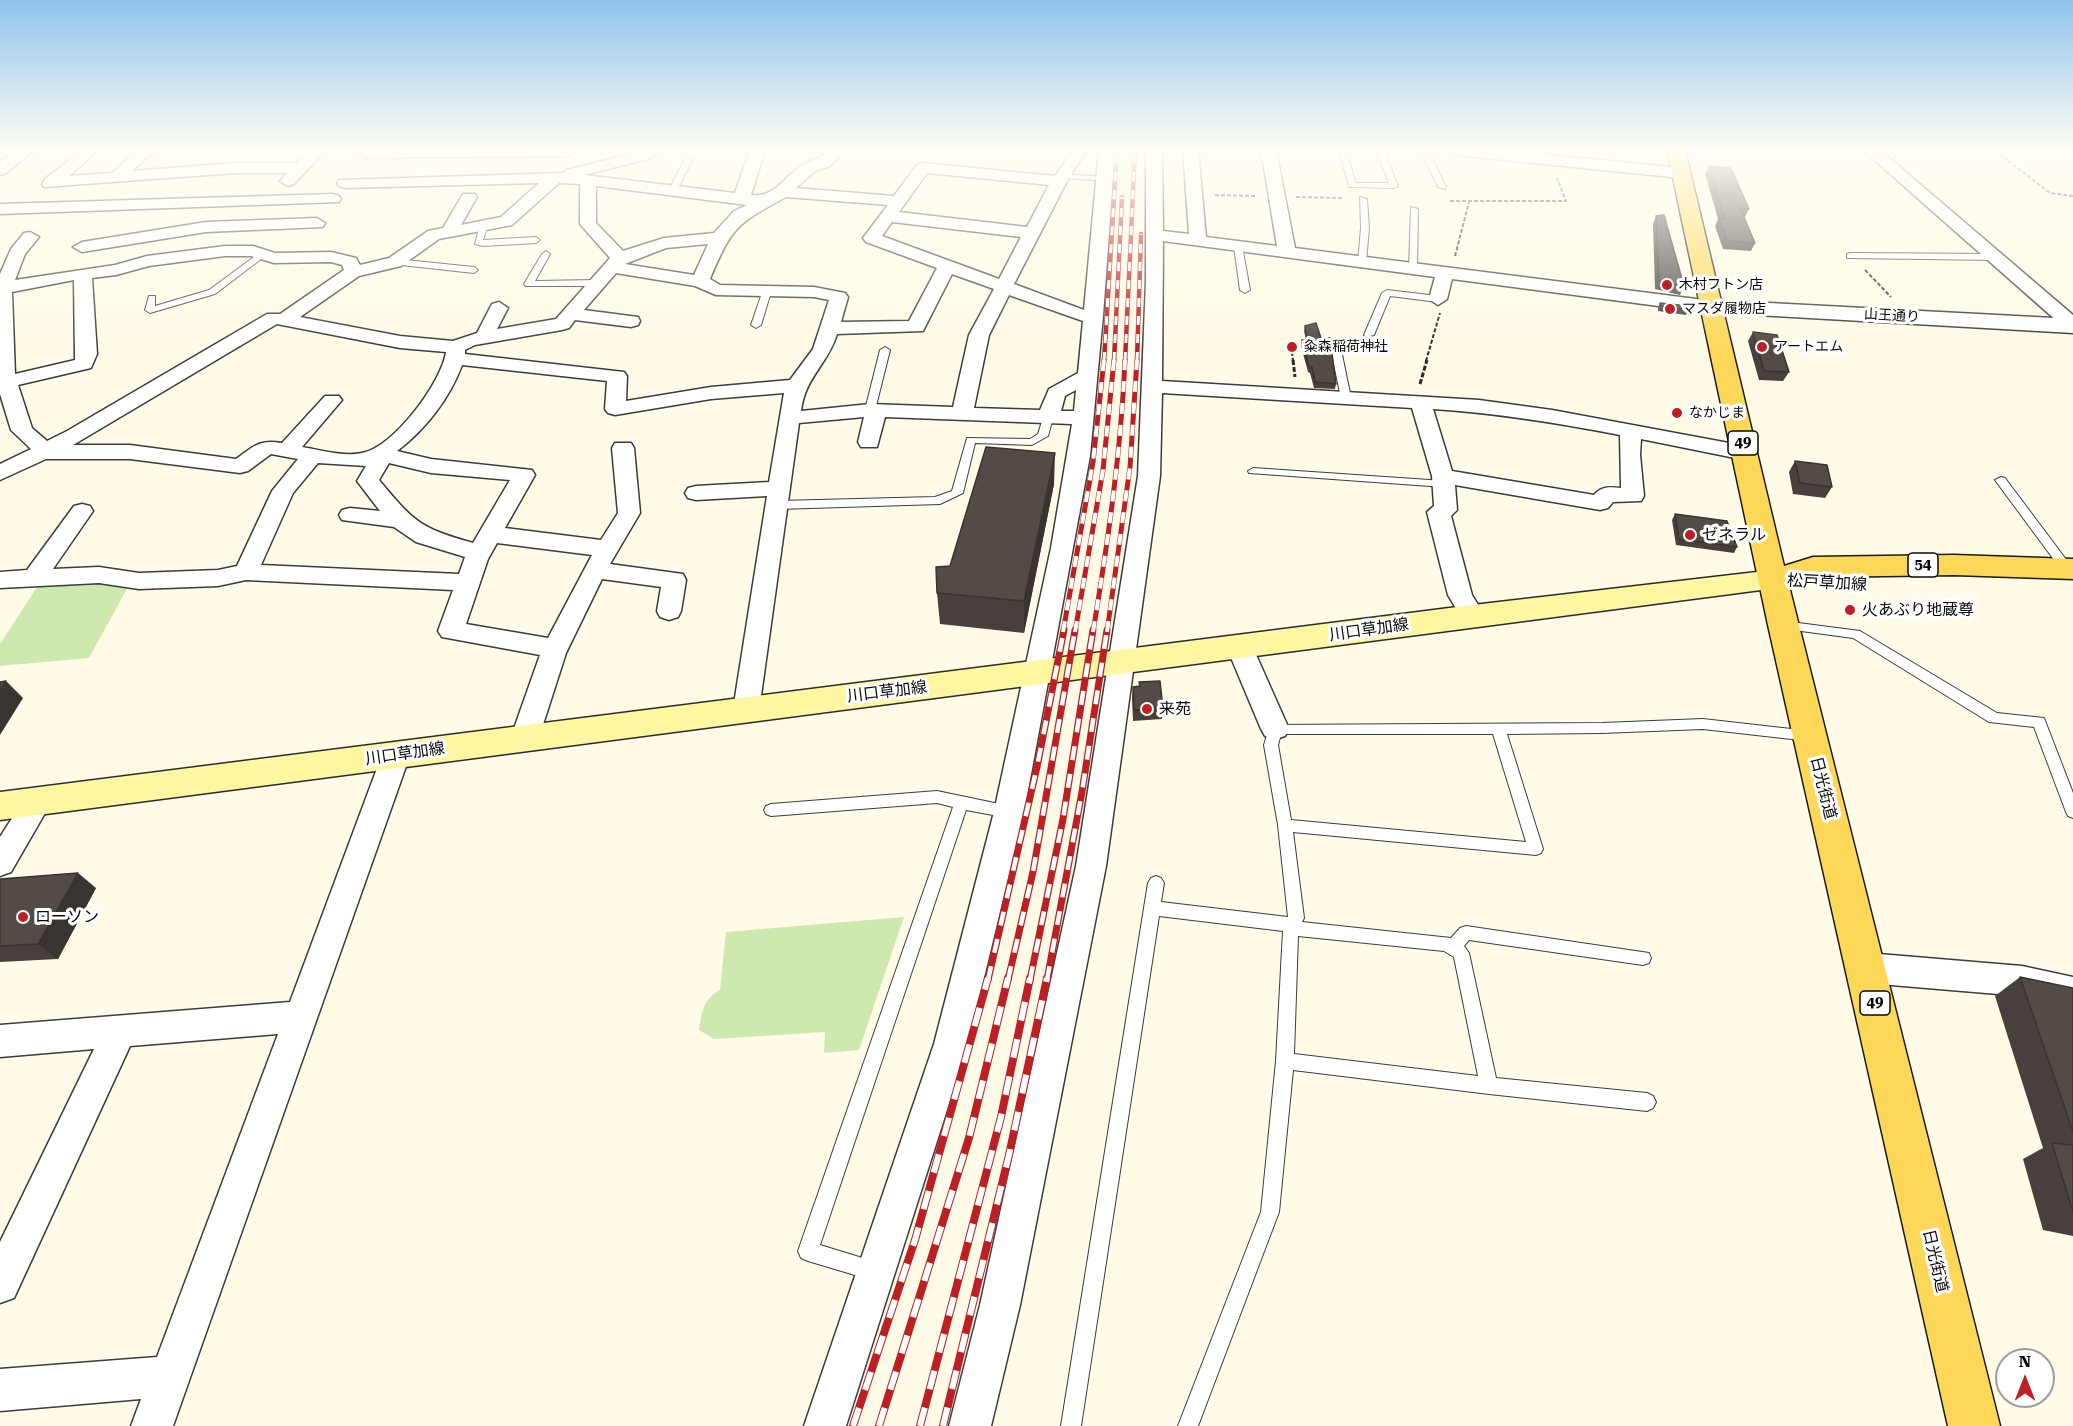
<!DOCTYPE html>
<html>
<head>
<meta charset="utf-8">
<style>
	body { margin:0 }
	#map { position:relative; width:2073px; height:1426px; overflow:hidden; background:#fffbe6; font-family:"Roboto Serif",serif }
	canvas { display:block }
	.north { position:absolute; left:1995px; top:1348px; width:60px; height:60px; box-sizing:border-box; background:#fff; border:2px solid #9d9d9d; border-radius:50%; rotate:0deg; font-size:16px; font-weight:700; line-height:24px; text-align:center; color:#090909 }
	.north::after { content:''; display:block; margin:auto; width:21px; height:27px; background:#bc1f24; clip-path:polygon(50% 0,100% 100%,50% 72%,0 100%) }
</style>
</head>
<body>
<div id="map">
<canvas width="2073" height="1426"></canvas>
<div class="north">N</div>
</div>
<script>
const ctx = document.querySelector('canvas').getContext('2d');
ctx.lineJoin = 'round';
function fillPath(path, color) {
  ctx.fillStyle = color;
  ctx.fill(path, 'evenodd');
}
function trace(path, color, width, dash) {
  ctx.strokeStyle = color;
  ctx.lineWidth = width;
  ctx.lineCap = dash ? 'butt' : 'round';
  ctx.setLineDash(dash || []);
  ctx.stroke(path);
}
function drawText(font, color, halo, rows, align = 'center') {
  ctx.font = font + ' "Roboto Serif","Noto Sans JP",serif';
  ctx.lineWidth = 6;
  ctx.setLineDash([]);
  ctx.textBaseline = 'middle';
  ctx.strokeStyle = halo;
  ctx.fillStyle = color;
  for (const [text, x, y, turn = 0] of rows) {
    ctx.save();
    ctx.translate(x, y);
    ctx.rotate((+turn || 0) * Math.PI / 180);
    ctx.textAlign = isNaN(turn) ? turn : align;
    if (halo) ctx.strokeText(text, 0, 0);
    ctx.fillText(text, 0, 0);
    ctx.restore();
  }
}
const green = new Path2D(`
	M 87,578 L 129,585 L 89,658 L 0,666 L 0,644 L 41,581 Z
	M 904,917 L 859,1050 L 824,1053 L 825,1032 L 714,1039 L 699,1030 C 702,1012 703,999 720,990 L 726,932 Z`);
const pathFar1 = new Path2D(`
	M 1994,150 L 2050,193 L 2073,196
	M 1215,195 L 1256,196
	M 1296,197 L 1343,198
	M 1450,201 L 1566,201 L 1557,178
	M 1455,256 L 1469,202
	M 1865,270 L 1891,297
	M 1292,352 L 1293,361
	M 1426,361 L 1440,313`);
const path = new Path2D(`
	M 1293,360 L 1295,377
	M 1420,384 L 1427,360`);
const service = new Path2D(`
	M 1339,150 L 1347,150 L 1355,183 L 1389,183 L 1376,150 L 1384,150 L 1398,186 L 1394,188 L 1349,187 Z
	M 1420,150 L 1428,150 L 1446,187 L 1445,189 L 1438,187 Z
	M 689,157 L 693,159 L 677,190 L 670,192 L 669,190 L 685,159 Z
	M 1059,174 L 1094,176 L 1098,178 L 1094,180 L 1062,178 L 1058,176 Z
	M 1360,197 L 1367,199 L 1369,228 L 1366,262 L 1362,265 L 1358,262 L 1361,228 Z
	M 1411,207 L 1418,209 L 1417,269 L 1413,272 L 1409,269 Z
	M 484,222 L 488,225 L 483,240 L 536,237 L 540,240 L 536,243 L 483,246 L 475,244 L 480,225 Z
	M 1238,243 L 1242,246 L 1250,290 L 1245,293 L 1240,290 L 1234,246 Z
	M 546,251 L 550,254 L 535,281 L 597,280 L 602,283 L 597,286 L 526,286 L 524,284 L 542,254 Z
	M 1850,253 L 1996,254 L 2000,257 L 1996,260 L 1847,258 L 1847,254 Z
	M 258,254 L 265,256 L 215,294 L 150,313 L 145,310 L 149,296 L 155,296 L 155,306 L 209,290 Z
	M 395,259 L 474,267 L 478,270 L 474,273 L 392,264 L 392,260 Z
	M 763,290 L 771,292 L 761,325 L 756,328 L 751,325 Z
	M 1387,290 L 1438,296 L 1443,299 L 1438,302 L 1390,296 L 1374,335 L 1366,337 L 1364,335 L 1382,293 Z
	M 1335,342 L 1340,345 L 1351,398 L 1346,401 L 1341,398 L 1330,345 Z
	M 885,347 L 890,350 L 875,410 L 874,412 L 866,412 L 865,410 L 880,350 Z
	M 1048,415 L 1053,418 L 1048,436 L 1032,445 L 975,443 L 963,493 L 940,504 L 778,509 L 772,505 L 778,501 L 935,497 L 952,491 L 967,438 L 1030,439 L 1038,434 L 1043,418 Z
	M 1253,468 L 1444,481 L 1450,484 L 1444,487 L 1249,473 L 1248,471 Z
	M 2001,477 L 2005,478 L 2071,566 L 2073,569 L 2071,572 L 2063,572 L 1995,480 Z
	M 1783,621 L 1860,631 L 1997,713 L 2044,718 L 2073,793 L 2073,818 L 2068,816 L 2066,812 L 2034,727 L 1989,722 L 1853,638 L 1779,628 L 1777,625 L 1779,622 Z
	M 1703,719 L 1809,731 L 1814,732 L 1816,736 L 1814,740 L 1809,741 L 1703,729 L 1602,733 L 1507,734 L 1543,849 L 1541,853 L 1536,855 L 1293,832 L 1304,918 L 1302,922 L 1451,938 L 1460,928 L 1466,926 L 1649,953 L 1651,958 L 1649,963 L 1643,965 L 1469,940 L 1464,946 L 1469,953 L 1496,1078 L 1647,1093 L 1653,1096 L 1656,1102 L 1653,1108 L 1647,1111 L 1489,1094 L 1293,1070 L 1279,1212 L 1198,1426 L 1178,1426 L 1261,1212 L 1276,1061 L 1283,931 L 1159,916 L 1081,1426 L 1061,1426 L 1148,883 L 1151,878 L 1156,876 L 1161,878 L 1164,883 L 1161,902 L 1288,917 L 1278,825 L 1264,745 L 1270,725 L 1602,723 ZM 1281,734 L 1493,734 L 1526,842 L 1291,820 L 1278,745 ZM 1298,936 L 1444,951 L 1454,957 L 1478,1076 L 1294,1054 Z
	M 937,791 L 1009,806 L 1014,808 L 1016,812 L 1014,816 L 1009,818 L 966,810 L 820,1245 L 882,1264 L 885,1271 L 882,1278 L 875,1281 L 808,1261 L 801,1258 L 798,1251 L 953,807 L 937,803 L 771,816 L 766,814 L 764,810 L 766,806 L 771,804 Z`);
const minor = new Path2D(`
	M 17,150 L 34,150 L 6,173 L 0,175 L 0,162 Z
	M 82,150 L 92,150 L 95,153 L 69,176 L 112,173 L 138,150 L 155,150 L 132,171 L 235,163 L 296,163 L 310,150 L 326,150 L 294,184 L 288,186 L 280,181 L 287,173 L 235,173 L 44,187 L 42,184 L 45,179 Z
	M 369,150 L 576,150 L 577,151 L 569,156 L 364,158 L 361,155 L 364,152 Z
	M 647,150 L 652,152 L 655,155 L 652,158 L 584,175 L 735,193 L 750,150 L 765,150 L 751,195 C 777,198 784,175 804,164 C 814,159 821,158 829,150 L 845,150 L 830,166 L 815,171 L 796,188 L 894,196 L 917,165 L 923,163 L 1055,176 L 1073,150 L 1087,150 L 1067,181 L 1014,284 L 1084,310 L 1099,150 L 1115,150 L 1103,316 L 1090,456 L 1024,812 L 968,1044 L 846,1426 L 804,1426 L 934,1044 L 994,812 L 1051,548 L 1072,424 L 885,417 L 877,447 L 861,447 L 858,442 L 864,417 L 799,423 L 759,710 L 756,717 L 746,720 L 736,717 L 733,710 L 767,496 L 696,500 L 688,498 L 685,493 L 688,488 L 696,486 L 769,482 L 784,393 L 711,399 L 615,415 L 608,413 L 605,409 L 607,381 L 462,365 C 450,398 425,430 397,451 L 431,459 L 532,470 L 535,475 L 505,528 L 601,540 L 618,513 L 612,448 L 615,443 L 631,443 L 634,448 L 640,513 L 610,564 L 683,574 L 686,580 L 681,611 L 678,617 L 669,620 L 660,617 L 657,611 L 661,587 L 602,579 L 566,653 L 539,737 L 535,744 L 525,748 L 515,744 L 511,737 L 540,655 L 442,637 L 438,631 L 453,590 L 246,580 L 218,586 L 139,589 L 99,583 L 0,588 L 0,572 L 27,570 L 74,506 L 82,504 L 90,506 L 93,511 L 53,569 L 99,567 L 139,573 L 218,570 L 237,566 L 272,491 L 298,459 L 271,454 L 248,471 L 240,473 L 130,459 L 46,459 L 0,480 L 0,464 L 31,449 L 11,430 L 0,394 L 0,274 L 11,249 L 24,233 L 30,232 L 39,237 L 25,254 L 15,280 L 115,265 L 147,256 L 225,246 L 253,246 L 275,253 L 331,252 L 356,258 L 360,265 L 389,258 L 428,231 L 443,228 L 463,194 L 475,194 L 477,197 L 461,225 L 501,217 L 539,183 L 345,188 L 339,186 L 337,183 L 339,180 L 564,173 L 566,170 ZM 927,173 L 1049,185 L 1027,227 L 899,212 ZM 559,183 L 580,184 L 580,224 L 610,258 L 556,319 L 497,329 L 508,308 L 499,302 L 492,304 L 477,333 L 453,341 L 400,336 L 300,317 L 359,276 L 401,266 L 439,239 L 512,225 ZM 596,186 L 747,205 L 734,211 L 714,233 L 664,238 L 623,251 L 596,223 ZM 786,197 L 888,205 L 863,238 L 866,242 L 937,268 L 909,321 L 841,322 L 848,297 L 845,293 L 814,287 L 720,285 L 710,279 C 732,227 736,224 786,197 ZM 892,222 L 1021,237 L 999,279 L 882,236 ZM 708,244 L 694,275 L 625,264 L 666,248 ZM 225,256 L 251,256 L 274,263 L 331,262 L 342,265 L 344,270 L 280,314 L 267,314 L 67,431 L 47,441 L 32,428 L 18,385 L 91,368 L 97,354 L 92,278 L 116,275 L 149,266 ZM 616,273 L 695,286 L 716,295 L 814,297 L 829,300 L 813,349 L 790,380 L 711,387 L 626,401 L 627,376 L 624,372 L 465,354 L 465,350 L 475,345 L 562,330 L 569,328 L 575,320 L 631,327 L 638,325 L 640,321 L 638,317 L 584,310 ZM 952,274 L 994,289 L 969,335 L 953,407 L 870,404 L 801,411 C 805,377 828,364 837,334 L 923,331 ZM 74,280 L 75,360 L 15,374 L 12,292 ZM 1009,295 L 1083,321 L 1078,373 L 1049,389 L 1040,410 L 974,408 L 989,335 ZM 277,324 L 400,348 L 446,352 C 442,382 393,448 362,453 C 344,457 320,450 302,447 L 342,400 L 339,396 L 325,396 L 282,443 C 259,439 254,446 236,459 L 130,445 L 73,445 ZM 1076,390 L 1074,411 L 1061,411 L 1065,396 ZM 318,463 L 366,466 L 357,481 L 380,511 L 350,508 L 342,510 L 339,515 L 342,520 L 394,527 L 416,542 L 465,557 L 459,574 L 261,565 L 293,493 ZM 389,463 L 431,473 L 510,480 L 473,543 C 420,528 414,522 379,480 ZM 497,543 L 592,555 L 548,638 L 466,624 L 488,559 Z
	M 1146,150 L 1162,150 L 1163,231 L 1189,234 L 1183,150 L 1198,150 L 1206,237 L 1277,246 L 1261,150 L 1276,150 L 1295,248 L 1712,301 L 1721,307 L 1712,313 L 1452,279 L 1447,299 L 1438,305 L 1429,299 L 1435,277 L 1163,241 L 1162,381 L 1479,400 L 1552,410 L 1745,446 L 1753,448 L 1756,453 L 1753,458 L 1745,460 L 1641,439 L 1640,455 L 1644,496 L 1641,501 L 1613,502 L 1608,508 L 1600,510 L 1455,485 L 1457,510 L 1451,516 L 1472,595 L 1485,616 L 1482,622 L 1473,625 L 1464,622 L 1448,595 L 1427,512 L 1434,506 L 1432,476 L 1412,408 L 1162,393 L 1160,476 L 1106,866 L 1020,1305 L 991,1426 L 949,1426 L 980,1305 L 1076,866 L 1138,476 L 1146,281 ZM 1433,409 C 1496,413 1558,423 1620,435 L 1621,488 C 1610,487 1602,486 1594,495 L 1452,471 Z
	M 1448,150 L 1499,150 L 1681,168 L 1689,173 L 1681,178 L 1456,155 Z
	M 1863,150 L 1880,150 L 2073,315 L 2073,331 L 2066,329 Z
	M 333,194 L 339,196 L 341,199 L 339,202 L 0,214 L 0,204 Z
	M 317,218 L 325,223 L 323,227 L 206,232 L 82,252 L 73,247 L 82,242 L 206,222 Z
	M 1240,639 L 1249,641 L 1253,648 L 1289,729 L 1285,736 L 1275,739 L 1265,736 L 1261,729 L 1227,648 L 1231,641 Z
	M 396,744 L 406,747 L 410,755 L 173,1426 L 131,1426 L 141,1399 L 0,1411 L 0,1369 L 157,1357 L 278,1034 L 130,1046 L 14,1298 L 0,1303 L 0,1242 L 94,1049 L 0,1057 L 0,1025 L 290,1002 L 382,755 L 386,747 Z
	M 38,789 L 48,793 L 52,801 L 11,872 L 0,876 L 0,837 L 28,793 Z
	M 1867,953 L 2022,966 L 2073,977 L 2073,1007 L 2022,996 L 1867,983 L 1856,978 L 1851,968 L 1856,958 Z`);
const tertiary = new Path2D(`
	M 1712,300 L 2073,319 L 2073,333 L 1704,312 L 1701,307 L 1704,302 Z`);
const secondary = new Path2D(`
	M 1774,570 L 1784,573 L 1789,580 L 1784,587 L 0,820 L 0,792 L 1473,605 Z`);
const primary = new Path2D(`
	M 1667,150 L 1685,150 L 1784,566 L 1813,557 L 1954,555 L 2073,559 L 2073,579 L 1954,575 L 1815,577 L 1789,586 L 2000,1426 L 1948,1426 L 1768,625 Z`);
const railFar3 = new Path2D(`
	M 1104,361 L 1117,150
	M 1114,361 L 1122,197
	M 1125,361 L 1135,150
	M 1137,361 L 1141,234`);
const railFar2 = new Path2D(`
	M 1063,632 L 1093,462 L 1104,360
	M 1075,632 L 1103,470 L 1114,360
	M 1093,632 C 1108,541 1121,452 1125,360
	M 1107,632 L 1130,467 L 1137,360`);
const railFar1 = new Path2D(`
	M 988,980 L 1037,767 L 1064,630
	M 1008,980 L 1033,872 L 1075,630
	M 1030,980 L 1063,819 L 1093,630
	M 1047,980 L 1082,792 L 1107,630`);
const rail = new Path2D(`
	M 853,1426 L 915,1240 L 988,978
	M 879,1426 L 969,1138 L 1008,978
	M 920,1426 L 1001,1117 L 1030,978
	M 943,1426 L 1009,1155 L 1047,978`);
const wall = new Path2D(`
	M 1709,166 L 1749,209 L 1745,217 L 1744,217 L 1755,243 L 1751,251 L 1723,249 L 1715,226 L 1718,219 L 1705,174 Z
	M 1656,216 L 1684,286 L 1680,295 L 1655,289 L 1653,224 Z
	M 1660,303 L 1689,310 L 1686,315 L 1658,311 L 1658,308 Z
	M 1305,326 L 1336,384 L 1335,389 L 1314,388 L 1310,373 L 1308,372 L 1301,346 L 1302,340 L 1306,340 L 1304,331 Z
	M 1753,332 L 1789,372 L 1783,381 L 1759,380 L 1748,341 Z
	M 1795,461 L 1832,487 L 1825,498 L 1793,494 L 1789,472 Z
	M 1054,484 L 1024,633 L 940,624 L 937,593 L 950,566 Z
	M 1675,514 L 1737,547 L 1734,553 L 1676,545 L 1672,520 Z
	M 1139,682 L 1163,708 L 1162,719 L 1133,721 L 1132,698 L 1133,687 L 1139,686 Z
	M 0,879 L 96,888 L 58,959 L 0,962 Z
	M 2020,977 L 2073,988 L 2073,1236 L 2043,1230 L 2023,1159 L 2043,1148 L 1995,996 Z`);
const shadedWall = new Path2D(`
	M 1055,453 L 1054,484 L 1024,633 L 1024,601 Z
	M 6,681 L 23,698 L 0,735 L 0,691 Z
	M 78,873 L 96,888 L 58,959 L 38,944 Z`);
const building = new Path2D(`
	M 1709,166 L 1731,168 L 1749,209 L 1740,208 L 1755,243 L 1727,241 L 1719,218 L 1725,219 Z
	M 1664,215 L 1684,286 L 1659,281 L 1656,216 Z
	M 1660,303 L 1688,306 L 1689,310 L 1661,306 Z
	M 1316,323 L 1321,338 L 1330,338 L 1336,384 L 1315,382 L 1312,367 L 1309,367 L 1302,340 L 1306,340 L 1307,337 L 1305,326 Z
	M 1753,332 L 1777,335 L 1789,372 L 1764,371 Z
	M 986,447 L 1055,453 L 1024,601 L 937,593 L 936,567 L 950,566 Z
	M 1795,461 L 1827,465 L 1832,487 L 1800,483 Z
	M 1675,514 L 1727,521 L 1737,547 L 1679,539 Z
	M 6,681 L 0,691 L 0,682 Z
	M 1160,681 L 1163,708 L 1134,710 L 1133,687 L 1140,686 L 1139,682 Z
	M 78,873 L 38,944 L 0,946 L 0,879 Z
	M 2020,977 L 2073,988 L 2073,1132 Z
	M 2052,1143 L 2073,1145 L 2073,1212 Z`);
const markers = [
	[1667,285,6,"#bc1f24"],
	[1670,309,6,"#bc1f24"],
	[1292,347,6,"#bc1f24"],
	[1762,347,6,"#bc1f24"],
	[1677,413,6,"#bc1f24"],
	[1690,535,6,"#bc1f24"],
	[1850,610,6,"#bc1f24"],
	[1147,709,6,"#bc1f24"],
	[23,917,6,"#bc1f24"]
];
const farPoinames = [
	["木村フトン店",1679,285],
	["マスダ履物店",1682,309],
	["粂森稲荷神社",1304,347],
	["アートエム",1774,347],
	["なかじま",1689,413]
];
const farStreetnames = [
	["山王通り",1892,316,3]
];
const shields = [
	[1743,443,30],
	[1923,565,30],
	[1875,1003,30]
];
const shieldNames = [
	["49",1743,443],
	["54",1923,565],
	["49",1875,1003]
];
const poiNames = [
	["ゼネラル",1702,535],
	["火あぶり地蔵尊",1862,610],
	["来苑",1159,709],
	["ローソン",35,917]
];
const streetNames = [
	["松戸草加線",1827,583,3],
	["川口草加線",1369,630,-8],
	["川口草加線",887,692,-7],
	["川口草加線",405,754,-8],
	["日光街道",1823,788,76],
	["日光街道",1935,1261,77]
];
fillPath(green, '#cde9b0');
trace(service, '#3c3c3c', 2);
trace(minor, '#3c3c3c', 3);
trace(tertiary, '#3c3c3c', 3);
trace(secondary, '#2b2b2b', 3);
trace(primary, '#1a1a1a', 3);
trace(pathFar1, '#2b2b2b', 2, [4, 2]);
trace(path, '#2b2b2b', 3, [5, 2]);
fillPath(service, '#fff');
fillPath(minor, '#fff');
fillPath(tertiary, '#fff');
fillPath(secondary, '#fff6a1');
fillPath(primary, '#fdd858');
trace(railFar3, '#bc1f24', 4.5);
trace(railFar2, '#bc1f24', 5);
trace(railFar1, '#bc1f24', 7);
trace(rail, '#bc1f24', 8);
trace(railFar3, '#fff', 3, [9]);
trace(railFar2, '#fff', 4, [11]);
trace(railFar1, '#fff', 4.5, [14]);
trace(rail, '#fff', 6, [19]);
fillPath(wall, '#47403c');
fillPath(shadedWall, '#393431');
fillPath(building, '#524b46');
trace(building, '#393431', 1.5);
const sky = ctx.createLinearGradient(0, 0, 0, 349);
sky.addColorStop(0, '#8fc3ee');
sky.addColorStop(0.43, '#fffdf4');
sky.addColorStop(1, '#fffdf400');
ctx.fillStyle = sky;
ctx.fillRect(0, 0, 2073, 349);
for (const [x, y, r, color] of markers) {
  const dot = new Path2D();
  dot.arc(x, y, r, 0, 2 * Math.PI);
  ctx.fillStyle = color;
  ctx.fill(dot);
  trace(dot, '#fff', 2);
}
drawText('14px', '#090909', '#fff', farPoinames, 'left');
drawText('14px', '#090909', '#fff', farStreetnames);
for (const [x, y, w] of shields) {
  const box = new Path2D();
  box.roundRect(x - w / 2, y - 12, w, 24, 4.5);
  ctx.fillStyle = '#fff';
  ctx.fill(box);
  trace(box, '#090909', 1.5);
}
drawText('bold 15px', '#090909', null, shieldNames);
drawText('16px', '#090909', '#fff', poiNames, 'left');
drawText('16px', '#090909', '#fff', streetNames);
</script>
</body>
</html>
